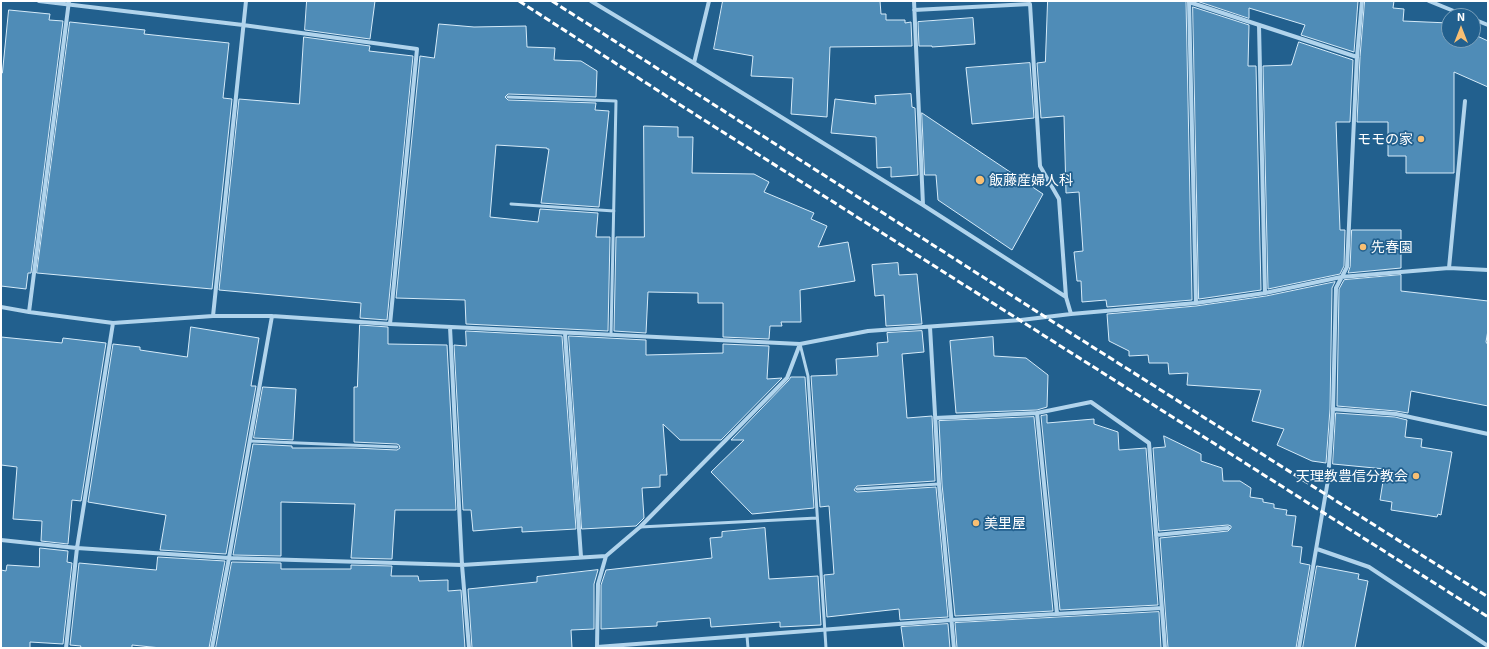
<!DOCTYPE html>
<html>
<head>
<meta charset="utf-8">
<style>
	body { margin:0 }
	#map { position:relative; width:1489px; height:649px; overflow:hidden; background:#22608e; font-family:"Exo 2",sans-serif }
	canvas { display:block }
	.frame { position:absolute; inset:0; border:2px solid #fff; pointer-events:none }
	.north { position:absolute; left:1441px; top:8px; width:40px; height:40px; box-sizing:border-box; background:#22608e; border:1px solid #7aa0bb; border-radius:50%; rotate:0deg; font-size:11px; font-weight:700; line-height:16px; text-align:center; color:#fff }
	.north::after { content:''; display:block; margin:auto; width:14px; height:18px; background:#f8bf73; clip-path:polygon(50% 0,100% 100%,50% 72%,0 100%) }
</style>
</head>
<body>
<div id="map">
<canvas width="1489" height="649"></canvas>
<div class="frame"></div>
<div class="north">N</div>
</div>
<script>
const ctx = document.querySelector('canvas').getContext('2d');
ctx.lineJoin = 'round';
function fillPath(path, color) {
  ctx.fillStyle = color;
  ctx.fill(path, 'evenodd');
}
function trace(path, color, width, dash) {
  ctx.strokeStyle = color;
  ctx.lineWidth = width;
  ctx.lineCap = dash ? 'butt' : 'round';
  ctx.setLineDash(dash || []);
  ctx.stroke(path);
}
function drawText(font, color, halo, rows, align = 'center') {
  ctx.font = font + ' "Exo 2","Noto Sans JP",sans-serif';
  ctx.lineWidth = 3.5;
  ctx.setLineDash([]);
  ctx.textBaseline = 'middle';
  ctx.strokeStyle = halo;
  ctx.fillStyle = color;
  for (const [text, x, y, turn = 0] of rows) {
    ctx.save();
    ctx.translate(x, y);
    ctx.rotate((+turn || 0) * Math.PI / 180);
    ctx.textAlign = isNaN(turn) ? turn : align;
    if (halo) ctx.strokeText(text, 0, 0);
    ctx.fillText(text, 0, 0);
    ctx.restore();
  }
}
const building = new Path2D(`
	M 307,1 L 375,1 L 370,39 L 305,30 Z
	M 723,1 L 880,1 L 881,14 L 886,14 L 886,20 L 905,20 L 905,23 L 911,22 L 912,46 L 830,47 L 827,117 L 791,114 L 793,78 L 751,76 L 753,56 L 714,49 Z
	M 1048,1 L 1186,1 L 1192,300 L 1107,307 L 1106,300 L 1082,302 L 1081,281 L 1077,281 L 1074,252 L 1083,251 L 1079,192 L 1066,193 L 1064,116 L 1041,118 L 1037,63 L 1045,62 Z
	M 1197,1 L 1358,1 L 1354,52 L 1301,35 L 1305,25 L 1249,8 L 1249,18 Z
	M 1365,1 L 1394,1 L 1393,8 L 1404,9 L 1403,21 L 1449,23 L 1449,40 L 1473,40 L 1473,24 L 1475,24 L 1479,25 L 1475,35 L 1488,41 L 1488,87 L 1454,72 L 1454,173 L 1406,173 L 1406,156 L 1388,156 L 1388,122 L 1357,122 L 1360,57 Z
	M 1193,7 L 1249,25 L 1248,66 L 1256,66 L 1261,290 L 1199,299 Z
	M 9,10 L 50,14 L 49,20 L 63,21 L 31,273 L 28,273 L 26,289 L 1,286 L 1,73 L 2,73 Z
	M 973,18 L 975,44 L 932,47 L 932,46 L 919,46 L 918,22 Z
	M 70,22 L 145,30 L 144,34 L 229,43 L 223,98 L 232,99 L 212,289 L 37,273 Z
	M 439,24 L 474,27 L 526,26 L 527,47 L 555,48 L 554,60 L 581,61 L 597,71 L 596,97 L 508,94 L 505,97 L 508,100 L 596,103 L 595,110 L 609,111 L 599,207 L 541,203 L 549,149 L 547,149 L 547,148 L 496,145 L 490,217 L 538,222 L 540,209 L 598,213 L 596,237 L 610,237 L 608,331 L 466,324 L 465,300 L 396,298 L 420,56 L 434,58 Z
	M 304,37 L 370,46 L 369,51 L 413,56 L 387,320 L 360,318 L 361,303 L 219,290 L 239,99 L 299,104 Z
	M 1299,42 L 1353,60 L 1350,122 L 1336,122 L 1340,230 L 1345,230 L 1344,266 L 1340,274 L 1268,289 L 1263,66 L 1291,65 Z
	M 1030,63 L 1034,118 L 972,124 L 966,68 Z
	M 911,94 L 912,107 L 915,108 L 918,175 L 891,177 L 891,167 L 877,168 L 876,137 L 831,133 L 835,99 L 876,104 L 875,96 Z
	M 922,113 L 1043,194 L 1012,250 L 938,200 L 936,175 L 925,175 Z
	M 644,126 L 678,127 L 678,137 L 693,137 L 692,173 L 754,174 L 769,182 L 764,192 L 814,213 L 811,219 L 827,226 L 818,247 L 848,242 L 855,281 L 800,290 L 801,322 L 781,322 L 782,326 L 770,326 L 769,339 L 723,337 L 723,303 L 698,303 L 698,293 L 648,292 L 646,333 L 614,331 L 616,237 L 644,237 Z
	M 1352,230 L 1401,230 L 1401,268 L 1348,273 L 1350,267 Z
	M 898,263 L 899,275 L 917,274 L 922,324 L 886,326 L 884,295 L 875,296 L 872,265 Z
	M 1401,275 L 1401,291 L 1488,301 L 1488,330 L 1486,342 L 1488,345 L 1488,406 L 1411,391 L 1408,413 L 1396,411 L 1337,406 L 1339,289 L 1344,280 Z
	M 1335,282 L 1332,288 L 1330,409 L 1326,463 L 1312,461 L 1277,445 L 1284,429 L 1252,421 L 1261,390 L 1187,385 L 1188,373 L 1169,374 L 1168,363 L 1149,363 L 1148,355 L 1129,356 L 1129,351 L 1109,341 L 1107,314 L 1196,306 L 1266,296 Z
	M 360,325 L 388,327 L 388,344 L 447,345 L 456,510 L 395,510 L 392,559 L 351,558 L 355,504 L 281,502 L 281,556 L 233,555 L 253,444 L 292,446 L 292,448 L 354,448 L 397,450 L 400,448 L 399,445 L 397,444 L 354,442 L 354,387 L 357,387 Z
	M 191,327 L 259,338 L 251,386 L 256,386 L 226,554 L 160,550 L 166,515 L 88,502 L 113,344 L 140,347 L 140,350 L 187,357 Z
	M 466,331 L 562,336 L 576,529 L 522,532 L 522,527 L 473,531 L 471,510 L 463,510 L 454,345 L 466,346 Z
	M 922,331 L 924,352 L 902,354 L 907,418 L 932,416 L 935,481 L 857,486 L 854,490 L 857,492 L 936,487 L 948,617 L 900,620 L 899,609 L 827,617 L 824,575 L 834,574 L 829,506 L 820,507 L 811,376 L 837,375 L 836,359 L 878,356 L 877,343 L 888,342 L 887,333 Z
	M 569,336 L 646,340 L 646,355 L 723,353 L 723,344 L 769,346 L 767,379 L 782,378 L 721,440 L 680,440 L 663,424 L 667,475 L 660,475 L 660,487 L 642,488 L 644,518 L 636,526 L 582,529 Z
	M 1,337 L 62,343 L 63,338 L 106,343 L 81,501 L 72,500 L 68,544 L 41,541 L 42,521 L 13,519 L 17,467 L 1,465 Z
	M 993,337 L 994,356 L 1026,358 L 1048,375 L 1047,407 L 1037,410 L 956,413 L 950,341 Z
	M 791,377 L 805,377 L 814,508 L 752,514 L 711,472 L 744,440 L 731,440 L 789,380 Z
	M 263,387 L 296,389 L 293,440 L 254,438 Z
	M 1336,413 L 1395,417 L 1407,420 L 1405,437 L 1422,439 L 1421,447 L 1452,452 L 1441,515 L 1438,514 L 1437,517 L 1391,510 L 1392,502 L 1380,500 L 1385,469 L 1333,464 Z
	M 1047,415 L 1047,423 L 1094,419 L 1094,424 L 1118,432 L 1119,450 L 1146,448 L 1158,605 L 1060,610 L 1041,416 Z
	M 1034,417 L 1053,611 L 955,616 L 942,484 L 939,421 Z
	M 1164,436 L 1201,454 L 1201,461 L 1222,468 L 1223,481 L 1240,481 L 1251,488 L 1250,497 L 1263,499 L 1263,502 L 1274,504 L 1274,508 L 1287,510 L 1286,515 L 1296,516 L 1292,546 L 1302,547 L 1300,563 L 1310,565 L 1296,648 L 1168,648 L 1160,538 L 1228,531 L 1231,528 L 1231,526 L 1228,525 L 1159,531 L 1153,448 L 1165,447 Z
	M 765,528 L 769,579 L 818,576 L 821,625 L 780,627 L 780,622 L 711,627 L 710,618 L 657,622 L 657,626 L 601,629 L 601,585 L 606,570 L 712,558 L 710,538 L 722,537 L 722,532 Z
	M 40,548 L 68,551 L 67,562 L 72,563 L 63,644 L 30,642 L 30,648 L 1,648 L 1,570 L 6,571 L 7,565 L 39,567 Z
	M 158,557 L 225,561 L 209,648 L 161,648 L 132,645 L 132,648 L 80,648 L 81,646 L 70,645 L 79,563 L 156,570 Z
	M 232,562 L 281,563 L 281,569 L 351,569 L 351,565 L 392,566 L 391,576 L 418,576 L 419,581 L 448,580 L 448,591 L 461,590 L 465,648 L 216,648 Z
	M 1317,566 L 1359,574 L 1358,579 L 1368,581 L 1355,648 L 1303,648 Z
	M 598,570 L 594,584 L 594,629 L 571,630 L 572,648 L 472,648 L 468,589 L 537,582 L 537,577 Z
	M 1159,612 L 1161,648 L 957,648 L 955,623 Z
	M 948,624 L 950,648 L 904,648 L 901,627 Z`);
const lane = new Path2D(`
	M 508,97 L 616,101 L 611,335
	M 511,204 L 614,211
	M 800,344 L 808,376 L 826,648
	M 250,441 L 397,447
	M 857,489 L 939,484
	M 640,527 L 817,518
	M 747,636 L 748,648`);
const street = new Path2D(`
	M 39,1 L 243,25 L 417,49 L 390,324
	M 591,1 L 694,63 L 923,205 L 1066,297
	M 914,1 L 923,205
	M 1189,1 L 1196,303
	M 1429,1 L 1466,16
	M 1189,2 L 1357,57
	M 914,10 L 1030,4 L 1040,166 L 1059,199 L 1066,297 L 1071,314
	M 1473,19 L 1488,25
	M 1259,25 L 1265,293
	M 694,63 L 709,1
	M 1449,268 L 1465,101
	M 1,307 L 29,312 L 113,323 L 213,316 L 272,316 L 390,324 L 800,344 L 868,331 L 1021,320 L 1071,314 L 1196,303 L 1265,293 L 1341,277 L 1449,268 L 1488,270
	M 29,312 L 69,1
	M 213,316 L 246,1
	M 450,327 L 462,565 L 469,648
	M 930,327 L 939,484 L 954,648
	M 565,333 L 581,557
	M 1333,409 L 1396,414 L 1488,434
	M 1037,413 L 1091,402 L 1149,443 L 1165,648
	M 935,418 L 1037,413 L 1057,614
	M 1156,535 L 1228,528
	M 1,540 L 77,548 L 229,558 L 462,565 L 606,556
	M 1317,549 L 1369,567 L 1488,646
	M 597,647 L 951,620 L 1162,608
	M 66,648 L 77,548 L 113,323
	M 212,648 L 229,558 L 272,316
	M 597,648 L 598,584 L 606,556 L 640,527 L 787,378 L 800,344
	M 1299,648 L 1328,480 L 1333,409 L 1336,288 L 1347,267 L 1357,57 L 1362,1`);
const rail = new Path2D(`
	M 519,1 L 685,108 L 1488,617
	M 552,1 L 1047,318 L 1488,597`);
const markers = [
	[1421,139,4,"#f8bf73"],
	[980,180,5,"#f8bf73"],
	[1363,247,4,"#f8bf73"],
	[1416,476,4,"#f8bf73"],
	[976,523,4,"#f8bf73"]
];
const poiNames = [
	["モモの家",1413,139,"right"],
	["飯藤産婦人科",989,180],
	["先春園",1371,247],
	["天理教豊信分教会",1408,476,"right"],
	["美里屋",984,523]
];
fillPath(building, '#4f8cb7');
trace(building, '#d6ebf9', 1);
trace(lane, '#b1d4ec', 3);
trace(street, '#b1d4ec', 4);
trace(rail, '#fff', 3, [7, 3]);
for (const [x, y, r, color] of markers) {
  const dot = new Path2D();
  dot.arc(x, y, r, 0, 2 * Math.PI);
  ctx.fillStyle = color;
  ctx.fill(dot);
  trace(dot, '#22608e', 1.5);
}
drawText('14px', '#fff', '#22608e', poiNames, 'left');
</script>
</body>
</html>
